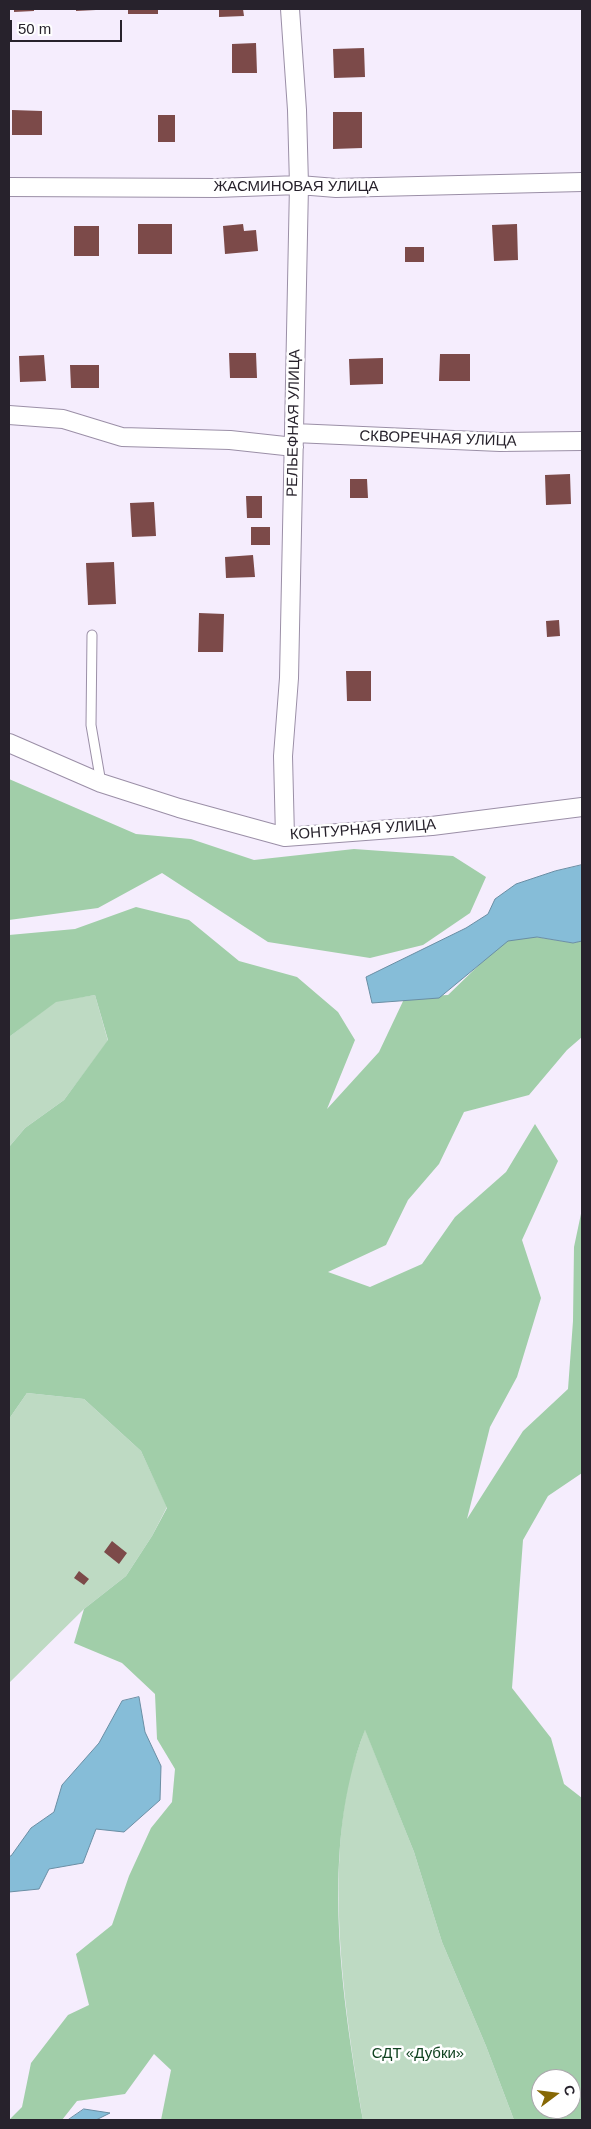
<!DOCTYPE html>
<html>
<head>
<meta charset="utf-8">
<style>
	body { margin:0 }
	#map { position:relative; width:591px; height:2129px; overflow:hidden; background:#f5edfd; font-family:Arial,sans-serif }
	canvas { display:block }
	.frame { position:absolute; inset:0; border:10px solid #27222c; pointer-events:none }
	.north { position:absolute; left:531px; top:2069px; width:50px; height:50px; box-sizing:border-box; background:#fff; border:1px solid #a9a7ab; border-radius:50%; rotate:75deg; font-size:14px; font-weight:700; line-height:20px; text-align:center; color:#27222c }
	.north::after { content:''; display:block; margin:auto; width:18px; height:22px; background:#876804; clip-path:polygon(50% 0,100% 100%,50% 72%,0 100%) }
	.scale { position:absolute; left:10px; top:20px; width:112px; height:22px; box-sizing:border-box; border:2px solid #27222c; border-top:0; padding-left:6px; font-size:15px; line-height:18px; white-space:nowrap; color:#27222c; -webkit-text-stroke:4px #fff; paint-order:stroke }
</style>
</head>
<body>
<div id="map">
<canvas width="591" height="2129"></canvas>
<div class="frame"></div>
<div class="north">С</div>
<div class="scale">50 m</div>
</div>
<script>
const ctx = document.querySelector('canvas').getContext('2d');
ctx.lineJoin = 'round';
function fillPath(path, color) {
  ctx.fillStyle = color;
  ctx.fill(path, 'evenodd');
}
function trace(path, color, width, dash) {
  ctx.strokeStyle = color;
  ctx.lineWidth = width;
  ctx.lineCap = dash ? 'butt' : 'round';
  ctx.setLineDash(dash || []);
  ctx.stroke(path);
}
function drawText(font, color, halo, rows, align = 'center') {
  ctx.font = font + ' Arial,sans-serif';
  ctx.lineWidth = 5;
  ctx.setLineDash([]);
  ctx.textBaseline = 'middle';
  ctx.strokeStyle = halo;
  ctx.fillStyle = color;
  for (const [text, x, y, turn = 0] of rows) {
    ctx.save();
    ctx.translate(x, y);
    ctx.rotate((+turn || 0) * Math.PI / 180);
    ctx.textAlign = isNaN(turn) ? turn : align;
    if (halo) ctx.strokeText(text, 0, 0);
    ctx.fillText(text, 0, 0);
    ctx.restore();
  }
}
const green = new Path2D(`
	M 95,995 L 108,1041 L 64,1100 L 25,1128 L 9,1147 L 9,1037 L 56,1001 Z
	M 27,1393 L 84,1399 L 141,1451 L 167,1507 L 152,1536 L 126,1576 L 84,1609 L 9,1683 L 9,1419 Z
	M 365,1729 L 414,1852 L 442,1942 L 486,2046 L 514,2120 L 363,2120 C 345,2015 327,1890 348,1784 C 352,1765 359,1747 365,1729 Z`);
const forest = new Path2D(`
	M 9,779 L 136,834 L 191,839 L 254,860 L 354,849 L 453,856 L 486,877 L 470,913 L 423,945 L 370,958 L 268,942 L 162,873 L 98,908 L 9,920 Z
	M 136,907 L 189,920 L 239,961 L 297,977 L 338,1012 L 355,1040 L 327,1109 L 379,1052 L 405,997 L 448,995 L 512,933 L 573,943 L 582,941 L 582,1037 L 567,1050 L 529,1095 L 464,1112 L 439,1164 L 408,1200 L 386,1245 L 328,1272 L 370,1287 L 422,1264 L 455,1217 L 506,1172 L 535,1124 L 558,1161 L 522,1240 L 541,1298 L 517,1377 L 490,1427 L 467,1519 L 523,1431 L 568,1389 L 573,1321 L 574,1247 L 582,1209 L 582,1473 L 548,1496 L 523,1540 L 512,1688 L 551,1738 L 564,1784 L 582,1798 L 582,2120 L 514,2120 L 486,2046 L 442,1942 L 414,1852 L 365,1730 C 319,1847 342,1999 363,2120 L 161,2120 L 171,2070 L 154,2054 L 125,2094 L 77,2101 L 62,2120 L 9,2120 L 22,2107 L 31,2063 L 68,2015 L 89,2005 L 76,1954 L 112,1925 L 129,1876 L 151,1828 L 172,1802 L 175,1769 L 157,1739 L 155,1694 L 122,1663 L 74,1643 L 84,1609 L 126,1576 L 152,1536 L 167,1508 L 141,1451 L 84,1399 L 27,1393 L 9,1419 L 9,1147 L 25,1128 L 64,1100 L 108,1040 L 95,995 L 56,1002 L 9,1037 L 9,935 L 75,929 ZM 541,2079 L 571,2079 L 571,2109 L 541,2109 Z`);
const water = new Path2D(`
	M 582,865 L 582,941 L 573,943 L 537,937 L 508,941 L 439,998 L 372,1003 L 366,977 L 466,928 L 488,914 L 495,899 L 516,884 L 555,871 Z
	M 139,1697 L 145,1732 L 161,1766 L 160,1800 L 124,1832 L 96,1829 L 83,1863 L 49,1869 L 39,1889 L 9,1892 L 9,1856 L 11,1856 L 31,1828 L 54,1812 L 62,1785 L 99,1743 L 122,1701 Z
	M 84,2109 L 110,2113 L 96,2120 L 68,2120 Z`);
const building = new Path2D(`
	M 14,9 L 34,9 L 34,11 L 14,12 Z
	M 76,9 L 96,9 L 96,10 L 76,11 Z
	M 128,9 L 158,9 L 158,14 L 128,14 Z
	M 219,9 L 243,9 L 244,16 L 219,17 Z
	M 256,43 L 257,73 L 232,73 L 232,44 Z
	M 364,48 L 365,77 L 334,78 L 333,49 Z
	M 12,110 L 42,111 L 42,135 L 12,135 Z
	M 333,112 L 362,112 L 362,148 L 333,149 Z
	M 158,115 L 175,115 L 175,142 L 158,142 Z
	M 138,224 L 172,224 L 172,254 L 138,254 Z
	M 243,224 L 244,231 L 256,230 L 258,251 L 225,254 L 223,226 Z
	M 517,224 L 518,260 L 494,261 L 492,225 Z
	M 74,226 L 99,226 L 99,256 L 74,256 Z
	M 405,247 L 424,247 L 424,262 L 405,262 Z
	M 229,353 L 256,353 L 257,378 L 230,378 Z
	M 440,354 L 470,354 L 470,381 L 439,381 Z
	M 44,355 L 46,381 L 20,382 L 19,356 Z
	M 383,358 L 383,384 L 350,385 L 349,359 Z
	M 70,365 L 99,365 L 99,388 L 71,388 Z
	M 570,474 L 571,504 L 546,505 L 545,475 Z
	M 350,479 L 367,479 L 368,498 L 350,498 Z
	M 246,496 L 262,496 L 262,518 L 247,518 Z
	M 154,502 L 156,536 L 132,537 L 130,503 Z
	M 251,527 L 270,527 L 270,545 L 251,545 Z
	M 253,555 L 255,577 L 226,578 L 225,557 Z
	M 114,562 L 116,604 L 88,605 L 86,563 Z
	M 199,613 L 224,614 L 223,652 L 198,652 Z
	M 559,620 L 560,636 L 547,637 L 546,621 Z
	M 346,671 L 371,671 L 371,701 L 347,701 Z
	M 112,1541 L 127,1553 L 119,1564 L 104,1552 Z
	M 79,1571 L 89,1579 L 84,1585 L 74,1578 Z`);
const lane = new Path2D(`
	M 92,635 L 91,725 L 101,783`);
const street = new Path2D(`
	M 9,187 L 216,188 L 299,185 L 336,188 L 582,182
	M 9,415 L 63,419 L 122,437 L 230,440 L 294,447
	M 294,433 L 500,442 L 582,441
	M 9,743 L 101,783 L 179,808 L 285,837 L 432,826 L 582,807
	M 285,837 L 283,756 L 289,678 L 299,185 L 297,110 L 290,9`);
const streetNames = [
	["ЖАСМИНОВАЯ УЛИЦА",296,187],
	["РЕЛЬЕФНАЯ УЛИЦА",294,423,-89],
	["СКВОРЕЧНАЯ УЛИЦА",438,439,2],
	["КОНТУРНАЯ УЛИЦА",363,830,-4]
];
const parkNames = [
	["СДТ «Дубки»",418,2054]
];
fillPath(green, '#bedac3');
fillPath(forest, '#a1cea9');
fillPath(water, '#86bdd8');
trace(water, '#6a8ea4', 1);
fillPath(building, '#7c4a49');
trace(lane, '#9b8fa7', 11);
trace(street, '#9b8fa7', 20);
trace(lane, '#fff', 9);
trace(street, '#fff', 18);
drawText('15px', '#27222c', '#fff', streetNames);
drawText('15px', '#114321', '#fff', parkNames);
</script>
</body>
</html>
